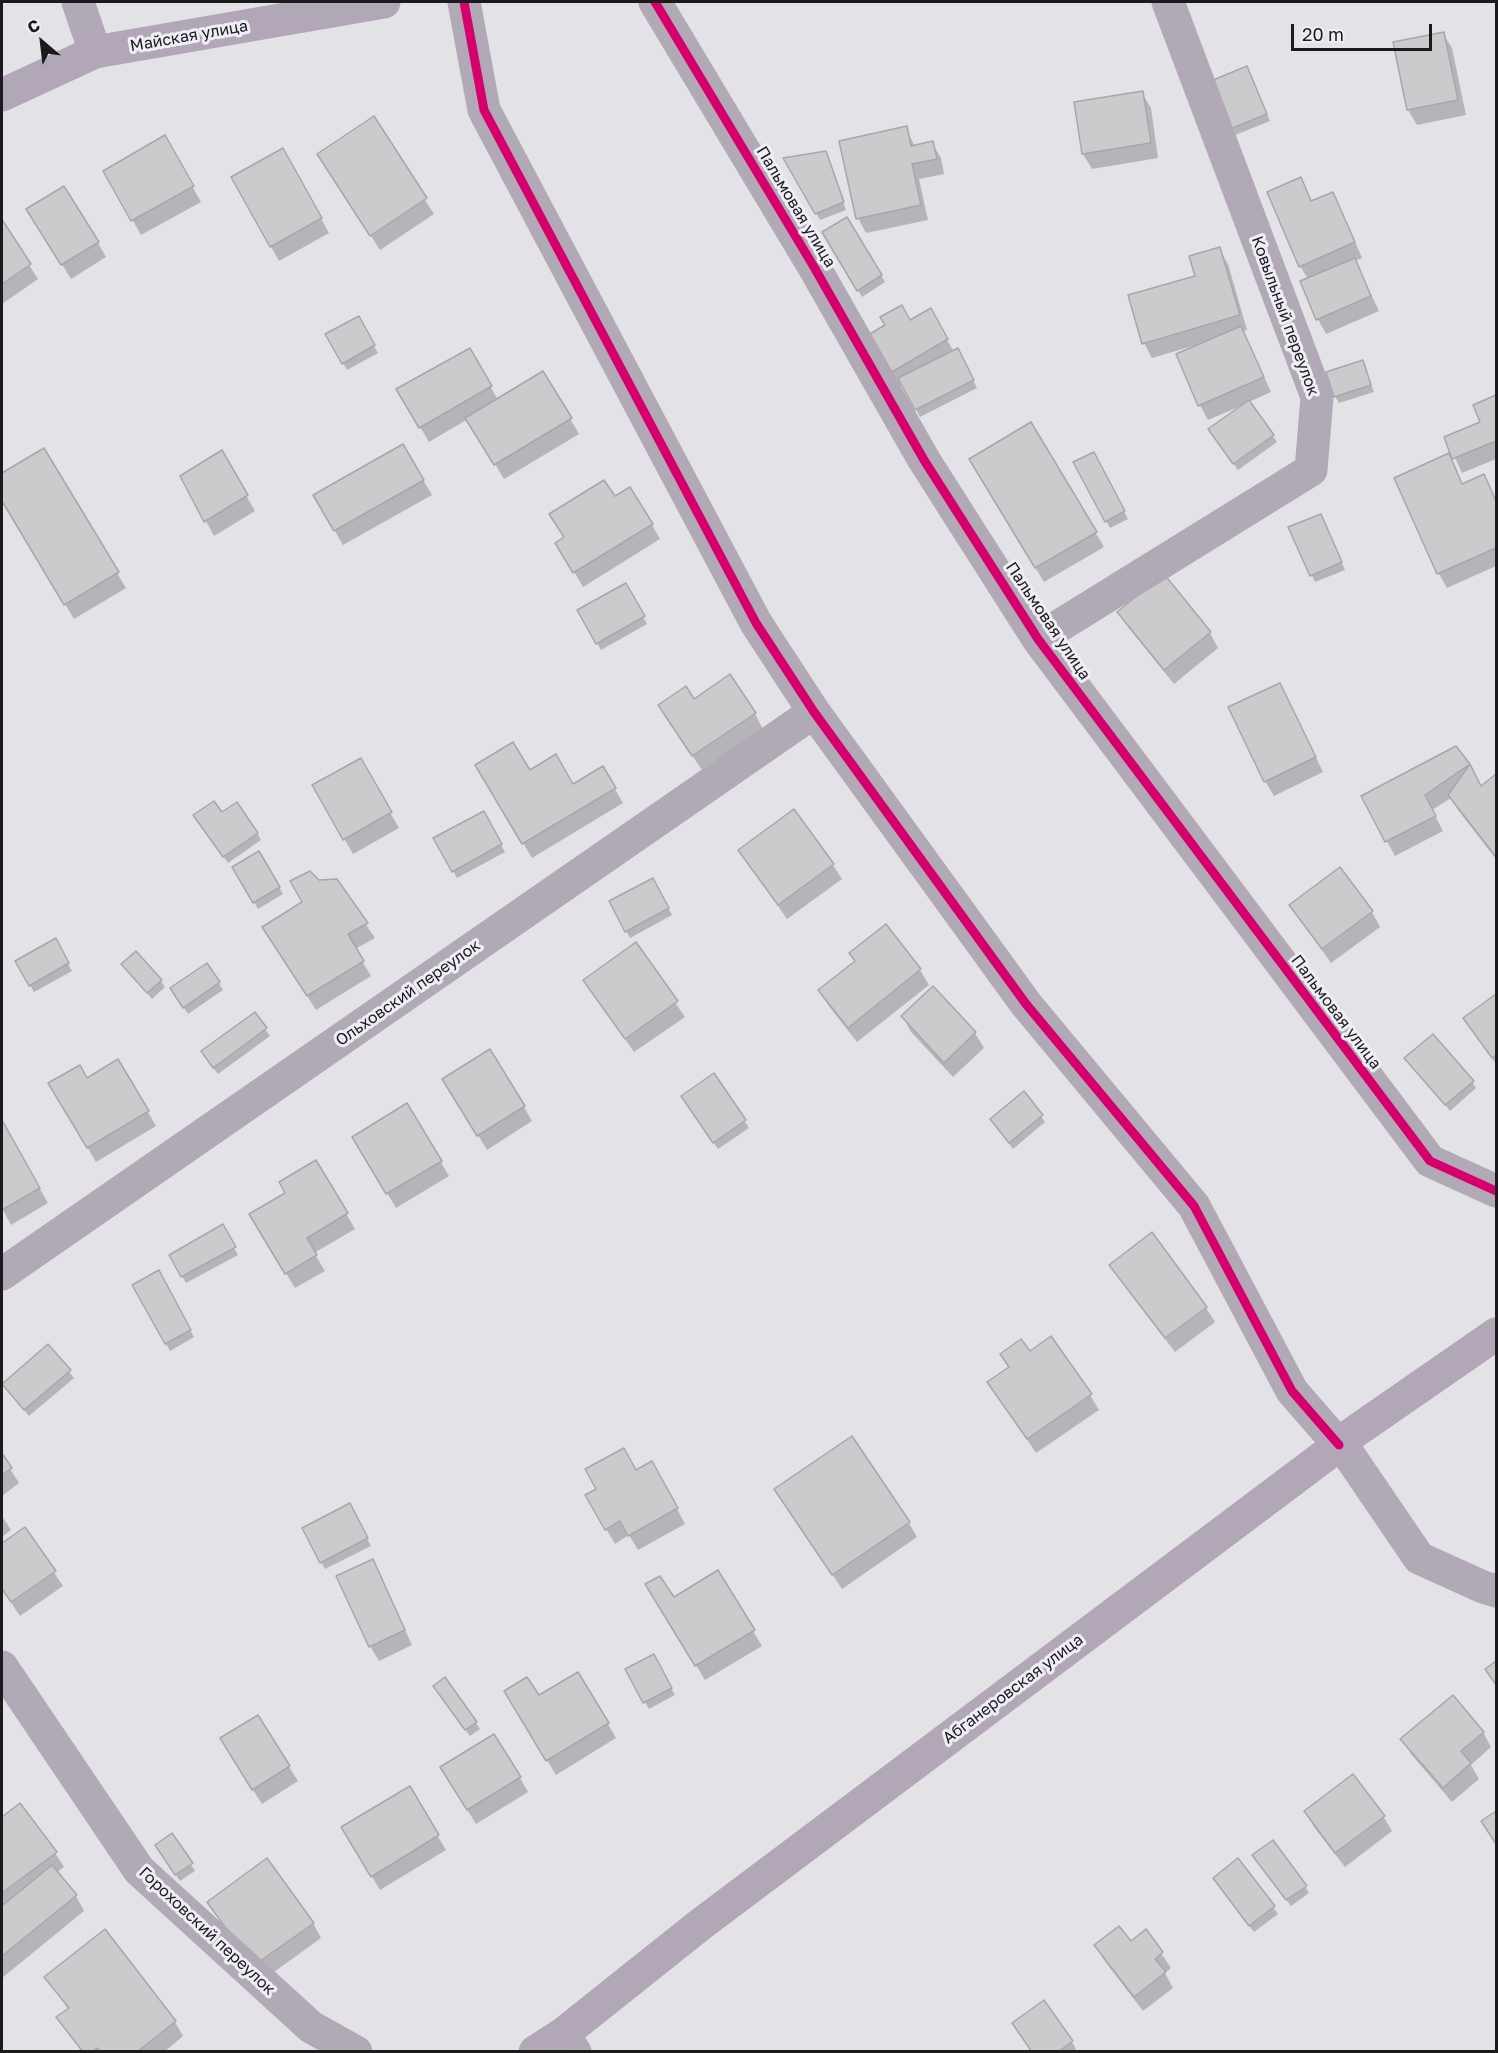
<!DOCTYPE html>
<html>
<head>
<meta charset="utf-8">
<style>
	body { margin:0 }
	#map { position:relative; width:1498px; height:2053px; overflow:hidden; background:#e3e2e6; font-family:"Golos Text",sans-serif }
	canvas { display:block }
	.frame { position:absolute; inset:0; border:3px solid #1b1a1d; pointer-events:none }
	.north { position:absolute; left:12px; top:12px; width:60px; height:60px; -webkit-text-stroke:4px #efeef5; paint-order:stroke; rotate:332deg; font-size:16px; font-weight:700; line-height:24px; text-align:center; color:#1b1a1d }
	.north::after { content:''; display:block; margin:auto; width:21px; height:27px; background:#1b1a1d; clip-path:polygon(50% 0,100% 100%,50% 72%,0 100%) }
	.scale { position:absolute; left:1291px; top:24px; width:141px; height:27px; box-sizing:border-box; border:3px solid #1b1a1d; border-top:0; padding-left:8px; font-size:18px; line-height:21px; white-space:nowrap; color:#1b1a1d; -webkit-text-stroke:4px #efeef5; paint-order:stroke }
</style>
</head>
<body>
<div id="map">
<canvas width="1498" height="2053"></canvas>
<div class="frame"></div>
<div class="north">С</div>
<div class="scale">20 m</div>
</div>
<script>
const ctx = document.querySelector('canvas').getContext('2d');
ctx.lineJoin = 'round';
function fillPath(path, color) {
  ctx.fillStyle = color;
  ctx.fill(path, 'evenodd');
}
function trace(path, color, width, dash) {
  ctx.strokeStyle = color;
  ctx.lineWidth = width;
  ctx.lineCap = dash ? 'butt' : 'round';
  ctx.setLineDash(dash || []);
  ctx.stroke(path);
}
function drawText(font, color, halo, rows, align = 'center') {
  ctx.font = font + ' "Golos Text",sans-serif';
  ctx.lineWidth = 6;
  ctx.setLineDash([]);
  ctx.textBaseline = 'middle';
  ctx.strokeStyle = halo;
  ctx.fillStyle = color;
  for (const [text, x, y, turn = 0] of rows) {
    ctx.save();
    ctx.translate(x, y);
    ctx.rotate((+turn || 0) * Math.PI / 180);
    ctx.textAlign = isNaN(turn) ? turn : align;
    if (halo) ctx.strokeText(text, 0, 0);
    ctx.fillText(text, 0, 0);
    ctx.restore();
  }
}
const shadow = new Path2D(`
	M 1443,34 L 1452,48 L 1466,115 L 1417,125 L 1408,110 L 1394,43 Z
	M 1247,68 L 1270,121 L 1230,137 Z
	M 1142,93 L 1151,108 L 1158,158 L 1092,169 L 1083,154 Z
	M 373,118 L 434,214 L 380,250 L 328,169 Z
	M 906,128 L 915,147 L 932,143 L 941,158 L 944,174 L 919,179 L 928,220 L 866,233 L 858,218 Z
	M 165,138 L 201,202 L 141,235 L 105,172 Z
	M 283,150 L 329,233 L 279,261 L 233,178 Z
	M 825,153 L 846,210 L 820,220 L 786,159 Z
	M 1300,179 L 1312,203 L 1332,194 L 1341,209 L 1362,258 L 1355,261 L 1379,311 L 1326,334 L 1318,319 L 1308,279 L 1300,266 Z
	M 847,219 L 885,282 L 862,297 L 824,232 Z
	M 2,223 L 38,279 L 2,304 Z
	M 37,224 L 98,243 L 106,257 L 71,279 Z
	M 1219,249 L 1228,264 L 1247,330 L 1243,331 L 1271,392 L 1249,402 L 1277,442 L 1238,470 L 1214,436 L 1243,405 L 1208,420 L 1200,405 L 1196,345 L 1152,358 L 1144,343 Z
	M 930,310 L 954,352 L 961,357 L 977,388 L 920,417 L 903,385 L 900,387 L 870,335 L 910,322 Z
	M 358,318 L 378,353 L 347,370 L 327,335 Z
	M 469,350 L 498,400 L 543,373 L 579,434 L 504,479 L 468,419 L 429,442 L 398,390 Z
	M 1363,362 L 1374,392 L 1339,403 L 1335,396 Z
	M 1496,397 L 1496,459 L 1462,473 L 1446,438 L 1482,422 L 1475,406 Z
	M 1031,424 L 1104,547 L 1044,582 L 971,460 Z
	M 403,446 L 432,495 L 343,545 L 315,496 Z
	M 43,450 L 126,588 L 74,619 L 2,498 L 2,475 Z
	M 221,452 L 255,511 L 214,536 L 182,477 Z
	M 1093,453 L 1128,519 L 1110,528 L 1075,462 Z
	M 1448,455 L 1463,485 L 1484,476 L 1496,500 L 1496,566 L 1447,588 L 1439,574 L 1396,479 Z
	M 614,498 L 652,525 L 660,539 L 583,587 L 557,543 Z
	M 1324,522 L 1345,570 L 1315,582 L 1290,528 Z
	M 1164,576 L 1210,633 L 1218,648 L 1174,684 L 1128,627 L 1119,612 Z
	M 626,585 L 647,624 L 601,650 L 579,611 Z
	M 1288,700 L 1323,772 L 1274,796 L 1265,781 Z
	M 694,701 L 755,714 L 763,729 L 702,770 L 668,720 Z
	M 1456,748 L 1469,765 L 1482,788 L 1496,776 L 1496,859 L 1458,810 L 1451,798 L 1432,810 L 1443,831 L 1395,856 L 1363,797 Z
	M 360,760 L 399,828 L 353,854 L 314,786 Z
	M 477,765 L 529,772 L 572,786 L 603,768 L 623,803 L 532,858 Z
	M 483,813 L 505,852 L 457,878 L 435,839 Z
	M 222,814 L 257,833 L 261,840 L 228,863 L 199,823 Z
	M 740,851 L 833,865 L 842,879 L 787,919 Z
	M 259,853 L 283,894 L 258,909 L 234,867 Z
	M 1340,869 L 1372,912 L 1380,927 L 1331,963 L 1291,906 Z
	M 653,880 L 672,915 L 630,938 L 626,931 Z
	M 336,881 L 375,938 L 355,949 L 371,976 L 316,1010 L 273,942 L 319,882 Z
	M 885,926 L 920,970 L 929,985 L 857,1042 L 828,1005 L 820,991 L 856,962 Z
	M 55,941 L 72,971 L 34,992 L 17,962 Z
	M 635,944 L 685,1017 L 634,1052 L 594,995 Z
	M 123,964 L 161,981 L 165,987 L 152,999 Z
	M 219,983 L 223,990 L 188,1014 L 176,996 Z
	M 933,988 L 975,1033 L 984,1048 L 953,1077 L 911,1032 L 903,1017 Z
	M 1496,996 L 1496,1064 L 1465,1018 Z
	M 254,1014 L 270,1036 L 218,1074 L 206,1059 Z
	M 1406,1058 L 1472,1081 L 1476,1088 L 1450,1111 Z
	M 118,1061 L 156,1126 L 96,1162 L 50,1084 L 87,1080 Z
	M 714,1075 L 749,1128 L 718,1149 L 687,1103 Z
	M 453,1094 L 524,1107 L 532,1121 L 487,1150 Z
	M 407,1105 L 449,1176 L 396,1208 L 354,1138 Z
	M 1041,1116 L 1045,1122 L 1013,1149 L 996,1126 Z
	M 2,1123 L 48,1203 L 11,1225 L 2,1208 Z
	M 316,1162 L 355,1229 L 314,1253 L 325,1271 L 295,1288 L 251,1215 L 287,1194 Z
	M 222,1227 L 238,1255 L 186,1283 L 171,1256 Z
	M 1152,1234 L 1206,1308 L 1215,1322 L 1175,1352 L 1120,1280 L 1111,1265 Z
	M 158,1272 L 194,1337 L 170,1351 L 134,1286 Z
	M 48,1346 L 74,1378 L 29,1416 L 8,1391 Z
	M 1029,1353 L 1090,1395 L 1099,1410 L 1036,1453 L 989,1383 Z
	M 2,1456 L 19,1483 L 2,1496 Z
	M 636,1472 L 660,1477 L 685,1524 L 638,1550 L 629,1535 L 615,1544 L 587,1496 Z
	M 776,1490 L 909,1523 L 917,1537 L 842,1589 Z
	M 353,1512 L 371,1546 L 325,1569 L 304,1529 Z
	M 2,1516 L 11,1530 L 2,1537 Z
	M 25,1529 L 63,1586 L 20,1616 L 2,1589 L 2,1545 Z
	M 718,1572 L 762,1646 L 705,1680 L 656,1600 L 674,1600 Z
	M 380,1576 L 412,1645 L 379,1661 L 370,1646 Z
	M 653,1656 L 675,1695 L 649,1709 L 627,1670 Z
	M 439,1693 L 476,1723 L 480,1729 L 470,1736 Z
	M 538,1697 L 608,1724 L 616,1738 L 556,1775 L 514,1706 Z
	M 257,1717 L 298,1781 L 262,1804 L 230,1754 Z
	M 1483,1732 L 1491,1747 L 1471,1765 L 1479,1779 L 1452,1802 L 1411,1754 L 1402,1739 Z
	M 520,1778 L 528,1792 L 476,1824 L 450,1782 Z
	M 409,1788 L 446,1850 L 380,1890 L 343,1828 Z
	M 20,1805 L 55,1853 L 64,1867 L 56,1873 L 76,1896 L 84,1911 L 2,1978 L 2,1818 Z
	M 1306,1812 L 1383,1816 L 1392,1831 L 1345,1867 L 1314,1827 Z
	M 172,1835 L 195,1871 L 180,1881 L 161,1853 Z
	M 1238,1860 L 1278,1914 L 1254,1932 L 1219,1885 Z
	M 1258,1862 L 1305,1886 L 1309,1893 L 1291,1906 Z
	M 209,1902 L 313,1923 L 321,1938 L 263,1980 Z
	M 1146,1931 L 1171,1968 L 1165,1973 L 1173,1988 L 1143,2011 L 1104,1960 L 1096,1946 L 1131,1943 Z
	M 46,1977 L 175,2022 L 183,2036 L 164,2052 L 82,2052 L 58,2017 L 69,2010 Z
	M 1072,2042 L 1076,2049 L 1072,2052 L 1032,2052 Z`);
const building = new Path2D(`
	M 1444,32 L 1458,100 L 1407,110 L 1393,42 Z
	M 1247,66 L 1267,114 L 1225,131 L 1206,83 Z
	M 1143,91 L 1151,143 L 1082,154 L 1074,102 Z
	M 374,116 L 427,198 L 370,236 L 317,154 Z
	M 907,126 L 911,146 L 933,141 L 937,159 L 912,164 L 921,205 L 856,219 L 839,141 Z
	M 165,135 L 194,186 L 131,221 L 103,171 Z
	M 283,148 L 322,218 L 270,247 L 231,177 Z
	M 826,151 L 844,202 L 815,214 L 783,158 Z
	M 1301,177 L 1311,201 L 1333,192 L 1355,242 L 1299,267 L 1267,192 Z
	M 64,186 L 99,242 L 61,265 L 26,209 Z
	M 847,217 L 882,275 L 857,291 L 822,232 Z
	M 3,221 L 31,264 L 2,284 L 2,222 Z
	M 1220,247 L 1240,315 L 1142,344 L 1128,295 L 1195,276 L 1189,256 Z
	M 1355,258 L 1371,296 L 1316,320 L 1300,281 Z
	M 902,305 L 910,320 L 931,308 L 948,339 L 890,373 L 868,335 L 885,325 L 880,317 Z
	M 359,316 L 375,345 L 342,364 L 325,334 Z
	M 1241,326 L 1264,377 L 1198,406 L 1176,354 Z
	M 470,348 L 492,386 L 419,428 L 396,389 Z
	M 958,348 L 974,380 L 915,410 L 898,378 Z
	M 1363,360 L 1371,385 L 1334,397 L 1326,372 Z
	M 543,371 L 572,418 L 494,465 L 465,418 Z
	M 1496,395 L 1496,441 L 1452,459 L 1444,437 L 1480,422 L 1473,405 Z
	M 1249,400 L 1274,435 L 1233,464 L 1208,429 Z
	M 1031,422 L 1097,532 L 1035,568 L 969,459 Z
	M 403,444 L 424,480 L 334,531 L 313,495 Z
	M 44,448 L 119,572 L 64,605 L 2,501 L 2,473 Z
	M 222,450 L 248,495 L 204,522 L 180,476 Z
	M 1094,452 L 1125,511 L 1105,522 L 1073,462 Z
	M 1449,453 L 1462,484 L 1484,474 L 1496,501 L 1496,548 L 1437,574 L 1394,478 Z
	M 604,480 L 615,496 L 630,487 L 653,524 L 573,573 L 555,543 L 564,537 L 549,514 Z
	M 1321,514 L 1342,562 L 1310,576 L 1288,527 Z
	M 1164,574 L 1211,632 L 1164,670 L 1117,612 Z
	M 626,583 L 645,616 L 596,644 L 577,610 Z
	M 730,674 L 756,713 L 692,756 L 658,705 L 686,686 L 694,699 Z
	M 1280,683 L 1316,757 L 1264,782 L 1228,707 Z
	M 513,742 L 530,770 L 556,754 L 573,784 L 603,766 L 616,788 L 522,844 L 475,765 Z
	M 1456,746 L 1470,764 L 1425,795 L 1436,816 L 1385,842 L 1361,796 Z
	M 361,758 L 392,812 L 343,840 L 312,785 Z
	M 1470,764 L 1481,786 L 1496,774 L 1496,857 L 1448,795 Z
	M 214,801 L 222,812 L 237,802 L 258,833 L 223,857 L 193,815 Z
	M 794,809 L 834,864 L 778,905 L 738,850 Z
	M 484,811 L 502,844 L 452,872 L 433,838 Z
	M 259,851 L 280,887 L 253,903 L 232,867 Z
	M 1340,867 L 1373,911 L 1322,949 L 1289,905 Z
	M 310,871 L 319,880 L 337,879 L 368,923 L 348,934 L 364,961 L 307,996 L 262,927 L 302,902 L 290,881 Z
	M 653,878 L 669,908 L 625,932 L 609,901 Z
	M 886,924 L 921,969 L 848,1028 L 818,990 L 855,961 L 849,953 Z
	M 56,938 L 69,963 L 29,986 L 15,961 Z
	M 636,942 L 678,1001 L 625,1039 L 583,980 Z
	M 136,951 L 162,980 L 147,993 L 121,964 Z
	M 207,963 L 220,982 L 183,1008 L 170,988 Z
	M 933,986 L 976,1032 L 944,1063 L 901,1016 Z
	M 1496,994 L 1496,1055 L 1492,1058 L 1463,1018 Z
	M 255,1012 L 267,1028 L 213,1068 L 201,1051 Z
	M 1433,1034 L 1474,1081 L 1445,1105 L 1404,1058 Z
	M 490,1049 L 525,1106 L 477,1136 L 442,1079 Z
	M 118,1059 L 149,1111 L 87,1148 L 48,1083 L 80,1065 L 87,1078 Z
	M 714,1073 L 746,1120 L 713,1143 L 681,1096 Z
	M 1024,1091 L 1043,1115 L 1009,1143 L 990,1119 Z
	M 407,1103 L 442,1161 L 386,1194 L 352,1137 Z
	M 2,1120 L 40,1188 L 2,1210 Z
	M 316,1160 L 348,1213 L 307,1238 L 317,1255 L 285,1274 L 249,1214 L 285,1193 L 279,1182 Z
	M 223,1224 L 236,1247 L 181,1277 L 169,1255 Z
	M 1152,1232 L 1207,1307 L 1165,1338 L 1109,1265 Z
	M 159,1270 L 191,1330 L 165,1344 L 132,1285 Z
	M 1051,1336 L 1092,1394 L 1027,1439 L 987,1382 L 1009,1367 L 1000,1354 L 1021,1339 L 1030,1351 Z
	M 48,1344 L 71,1370 L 24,1410 L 2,1384 Z
	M 852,1436 L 910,1522 L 832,1575 L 774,1489 Z
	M 624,1448 L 636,1470 L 652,1461 L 678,1508 L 628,1536 L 620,1521 L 605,1530 L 585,1495 L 596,1489 L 585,1469 Z
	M 2,1453 L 12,1468 L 2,1475 Z
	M 350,1503 L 368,1538 L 320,1563 L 302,1528 Z
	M 25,1527 L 56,1571 L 11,1602 L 2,1589 L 2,1543 Z
	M 373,1559 L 405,1630 L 369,1647 L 336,1576 Z
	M 718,1570 L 755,1630 L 695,1666 L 645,1584 L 660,1576 L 674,1597 Z
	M 654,1654 L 672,1688 L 643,1703 L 625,1669 Z
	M 1496,1661 L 1496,1685 L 1485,1669 Z
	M 578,1672 L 609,1723 L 546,1761 L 504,1691 L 527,1677 L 539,1695 Z
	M 445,1677 L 477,1722 L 465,1730 L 433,1686 Z
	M 1453,1695 L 1484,1732 L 1461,1751 L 1471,1763 L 1443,1788 L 1400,1739 Z
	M 258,1715 L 290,1766 L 252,1790 L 220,1738 Z
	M 494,1734 L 521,1777 L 467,1810 L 440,1767 Z
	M 1353,1774 L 1385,1816 L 1335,1853 L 1304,1811 Z
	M 410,1786 L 439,1835 L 371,1877 L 341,1827 Z
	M 20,1803 L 57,1852 L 2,1893 L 2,1817 Z
	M 1496,1811 L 1496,1844 L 1481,1821 Z
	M 172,1833 L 193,1863 L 175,1875 L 155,1845 Z
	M 1273,1840 L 1307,1886 L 1286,1900 L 1252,1855 Z
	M 267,1858 L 314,1923 L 253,1966 L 207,1902 Z
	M 1238,1858 L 1275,1906 L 1249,1926 L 1213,1878 Z
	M 52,1865 L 77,1895 L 2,1956 L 2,1906 Z
	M 1119,1926 L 1131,1941 L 1146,1929 L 1163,1952 L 1155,1959 L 1166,1972 L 1134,1997 L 1094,1945 Z
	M 105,1929 L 176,2021 L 137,2052 L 101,2052 L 97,2048 L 92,2052 L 83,2052 L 56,2017 L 69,2008 L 44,1977 Z
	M 1044,2000 L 1073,2041 L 1058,2052 L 1032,2052 L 1012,2023 Z`);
const street = new Path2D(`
	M 78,2 L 95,52
	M 464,2 L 484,110 L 756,623 L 814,712 L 1026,1004 L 1194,1206 L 1292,1391 L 1339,1445
	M 655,2 L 814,267 L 924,460 L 1038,639 L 1430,1161 L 1496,1191
	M 1038,639 L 1311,470 L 1317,397 L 1168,2
	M 2,1274 L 814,712
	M 1340,1442 L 1419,1558 L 1483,1587 L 1496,1591
	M 2,1667 L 139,1870 L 311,2027 L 356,2052
	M 563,2034 L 575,2052`);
const secondary = new Path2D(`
	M 2,95 L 95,52 L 384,2
	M 535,2052 L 563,2034 L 701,1924 L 1339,1445 L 1340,1442 L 1496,1334`);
const cycleway = new Path2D(`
	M 464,2 L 484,110 L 756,623 L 814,712 L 1026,1004 L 1194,1206 L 1292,1391 L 1339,1445
	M 655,2 L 814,267 L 924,460 L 1038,639 L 1430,1161 L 1496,1191`);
const streetNames = [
	["Майская улица",189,36,-10],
	["Пальмовая улица",796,207,59],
	["Ковыльный переулок",1285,316,70],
	["Пальмовая улица",1048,621,56],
	["Ольховский переулок",408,993,-35],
	["Пальмовая улица",1336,1012,53],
	["Абганеровская улица",1013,1689,-37],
	["Гороховский переулок",207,1931,43]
];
fillPath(shadow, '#0003');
fillPath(building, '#cbcbcd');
trace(building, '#a7a7aa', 1.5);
trace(street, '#b2a9b6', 33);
trace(secondary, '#b1a7b6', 33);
trace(cycleway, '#d6006c', 9);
drawText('16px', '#1b1a1d', '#efeef5', streetNames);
</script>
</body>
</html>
